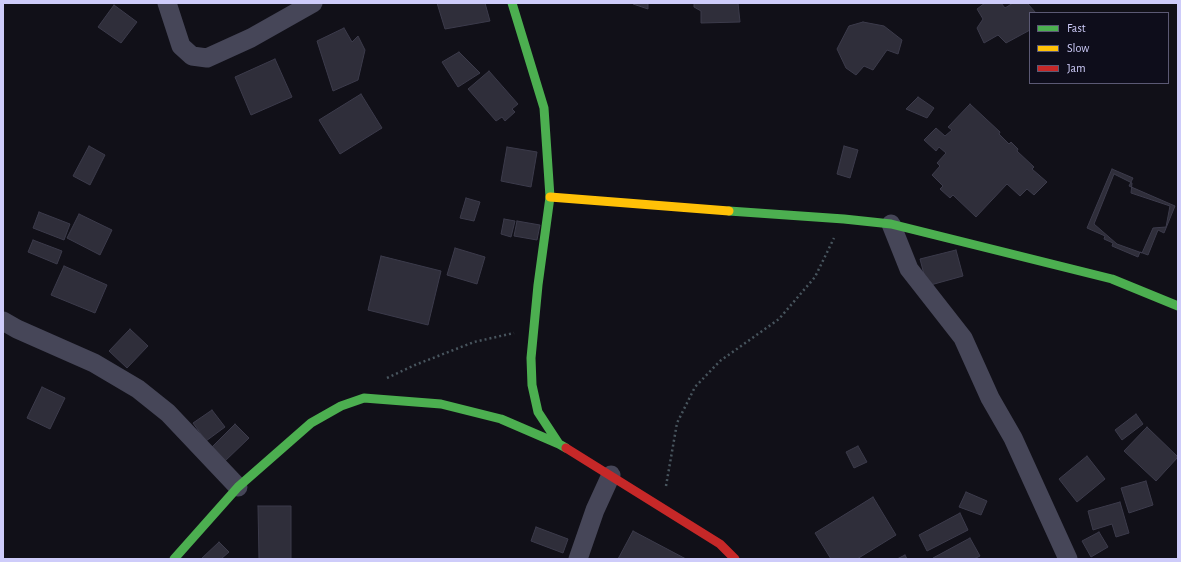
<!DOCTYPE html>
<style>
body{margin:0}
#map{position:relative;width:1181px;height:562px;overflow:hidden;background:#111018;font-family:"Alegreya Sans",sans-serif}
canvas{display:block}
.frame{position:absolute;inset:0;border:4px solid #ceccfa;pointer-events:none}
.legend{position:absolute;left:1029px;top:12px;width:140px;height:72px;box-sizing:border-box;background:#0e0d1b;border:1px solid #5b5974;margin:0;padding:5px 7px;list-style:none;font-size:12px;color:#ceccfa}
.legend li{display:flex;align-items:center;gap:8px;height:20px}
.legend b{width:20px;border:1px solid #5b5974}
</style>
<div id="map">
<canvas width="1181" height="562"></canvas>
<div class="frame"></div>
<ul class="legend">
<li><b style="height:5px;background:#4caf50"></b>Fast</li>
<li><b style="height:5px;background:#ffc107"></b>Slow</li>
<li><b style="height:5px;background:#c62828"></b>Jam</li>
</ul>
</div>
<script>
const c = document.querySelector('canvas').getContext('2d');
c.lineJoin = 'round';
function fillPath(path, color) {
  c.fillStyle = color;
  c.fill(path, 'evenodd');
}
function toPath(rows) {
  const path = new Path2D();
  for (const r of rows) {
    path.moveTo(r[0], r[1]);
    for (let i = 2; i < r.length; i += 2) path.lineTo(r[i], r[i + 1]);
  }
  return path;
}
function strokePath(path, color, width, dash) {
  c.strokeStyle = color;
  c.lineWidth = width;
  c.lineCap = dash ? 'butt' : 'round';
  c.setLineDash(dash || []);
  c.stroke(path);
}
const building = toPath([
 [437,3,485,3,490,21,445,29,437,3],
 [632,3,648,3,648,9,633,4,632,3],
 [694,3,738,3,740,22,701,23,701,11,694,7,694,3],
 [985,3,1001,3,1005,8,1013,3,1027,3,1036,13,1030,13,1030,30,1006,43,998,35,984,43,977,28,983,19,977,9,985,3],
 [114,5,137,22,121,43,98,27,114,5],
 [863,22,884,26,902,40,898,54,887,50,873,70,864,66,856,75,846,68,837,49,849,26,863,22],
 [344,28,352,42,358,36,365,50,358,80,333,91,317,41,344,28],
 [459,52,480,73,458,87,442,62,459,52],
 [275,59,292,97,251,115,235,77,275,59],
 [489,71,518,104,512,109,515,112,505,121,502,117,496,121,468,89,489,71],
 [361,94,382,128,340,154,319,120,361,94],
 [918,97,934,108,927,118,906,109,918,97],
 [970,104,1000,132,999,134,1009,144,1011,142,1018,149,1017,151,1034,167,1032,169,1047,182,1034,195,1027,189,1020,196,1007,184,976,217,953,195,950,198,940,189,943,186,932,175,940,166,937,163,946,153,939,147,936,151,924,140,936,128,945,136,952,130,948,127,970,104],
 [89,146,105,155,90,185,73,176,89,146],
 [844,146,858,150,850,178,837,174,844,146],
 [507,147,537,152,531,187,501,181,507,147],
 [1112,169,1133,178,1129,186,1175,206,1164,233,1158,230,1148,255,1140,252,1138,257,1112,246,1113,243,1104,239,1105,236,1087,228,1112,169],
 [1114,174,1132,183,1131,193,1170,206,1166,227,1153,228,1142,253,1117,244,1094,224,1114,174],
 [466,198,480,202,474,221,460,218,466,198],
 [39,212,70,224,64,240,33,228,39,212],
 [79,214,112,230,100,255,67,238,79,214],
 [504,219,515,221,511,237,501,234,504,219],
 [517,221,540,225,537,240,514,236,517,221],
 [33,240,62,251,57,264,28,252,33,240],
 [455,248,485,257,477,284,447,275,455,248],
 [956,250,963,276,927,286,920,259,956,250],
 [381,256,441,271,428,325,368,310,381,256],
 [64,266,107,285,95,313,51,295,64,266],
 [130,329,148,346,127,368,109,351,130,329],
 [42,387,65,398,50,429,27,418,42,387],
 [212,410,225,427,206,441,193,423,212,410],
 [1136,414,1143,424,1122,440,1115,430,1136,414],
 [235,424,249,438,224,462,211,448,235,424],
 [1147,427,1178,457,1156,481,1124,451,1147,427],
 [858,446,867,462,854,468,846,452,858,446],
 [1087,456,1105,479,1077,502,1059,479,1087,456],
 [1146,481,1153,505,1129,513,1121,488,1146,481],
 [966,492,987,501,981,515,959,507,966,492],
 [873,497,896,535,857,559,831,559,815,533,873,497],
 [1120,502,1129,533,1116,537,1112,524,1093,530,1088,511,1120,502],
 [258,506,291,506,291,559,259,559,258,506],
 [960,513,968,530,927,551,919,535,960,513],
 [536,527,568,539,563,553,531,541,536,527],
 [633,531,686,559,618,559,633,531],
 [1099,532,1108,547,1091,557,1082,541,1099,532],
 [970,538,980,556,974,559,934,559,933,558,970,538],
 [219,542,229,552,221,559,201,559,219,542],
 [905,555,907,559,897,559,905,555]
]);
const path = toPath([
 [387,378,415,365,474,342,514,333],
 [666,486,677,423,695,387,720,361,779,319,815,277,834,238]
]);
const street = toPath([
 [167,3,181,46,192,56,207,58,251,38,313,3],
 [891,224,909,269,963,338,990,398,1013,438,1068,559],
 [3,321,17,329,94,363,138,389,168,413,238,487],
 [578,559,595,510,611,475]
]);
const fast = toPath([
 [512,3,544,108,550,197,538,285,531,358,532,385,538,412,559,444,566,448],
 [729,211,844,219,891,224,1112,279,1178,306],
 [174,559,238,487,311,423,341,406,364,398,441,404,501,419,559,444]
]);
const slow = toPath([
 [550,197,729,211]
]);
const jam = toPath([
 [566,448,720,544,735,559]
]);
fillPath(building, '#2f2e3a');
strokePath(building, '#3c3b4b', 1);
strokePath(path, '#48555e', 2.5, [2, 3]);
strokePath(street, '#464658', 19);
strokePath(fast, '#4caf50', 9);
strokePath(slow, '#ffc107', 9);
strokePath(jam, '#c62828', 9);
</script>
